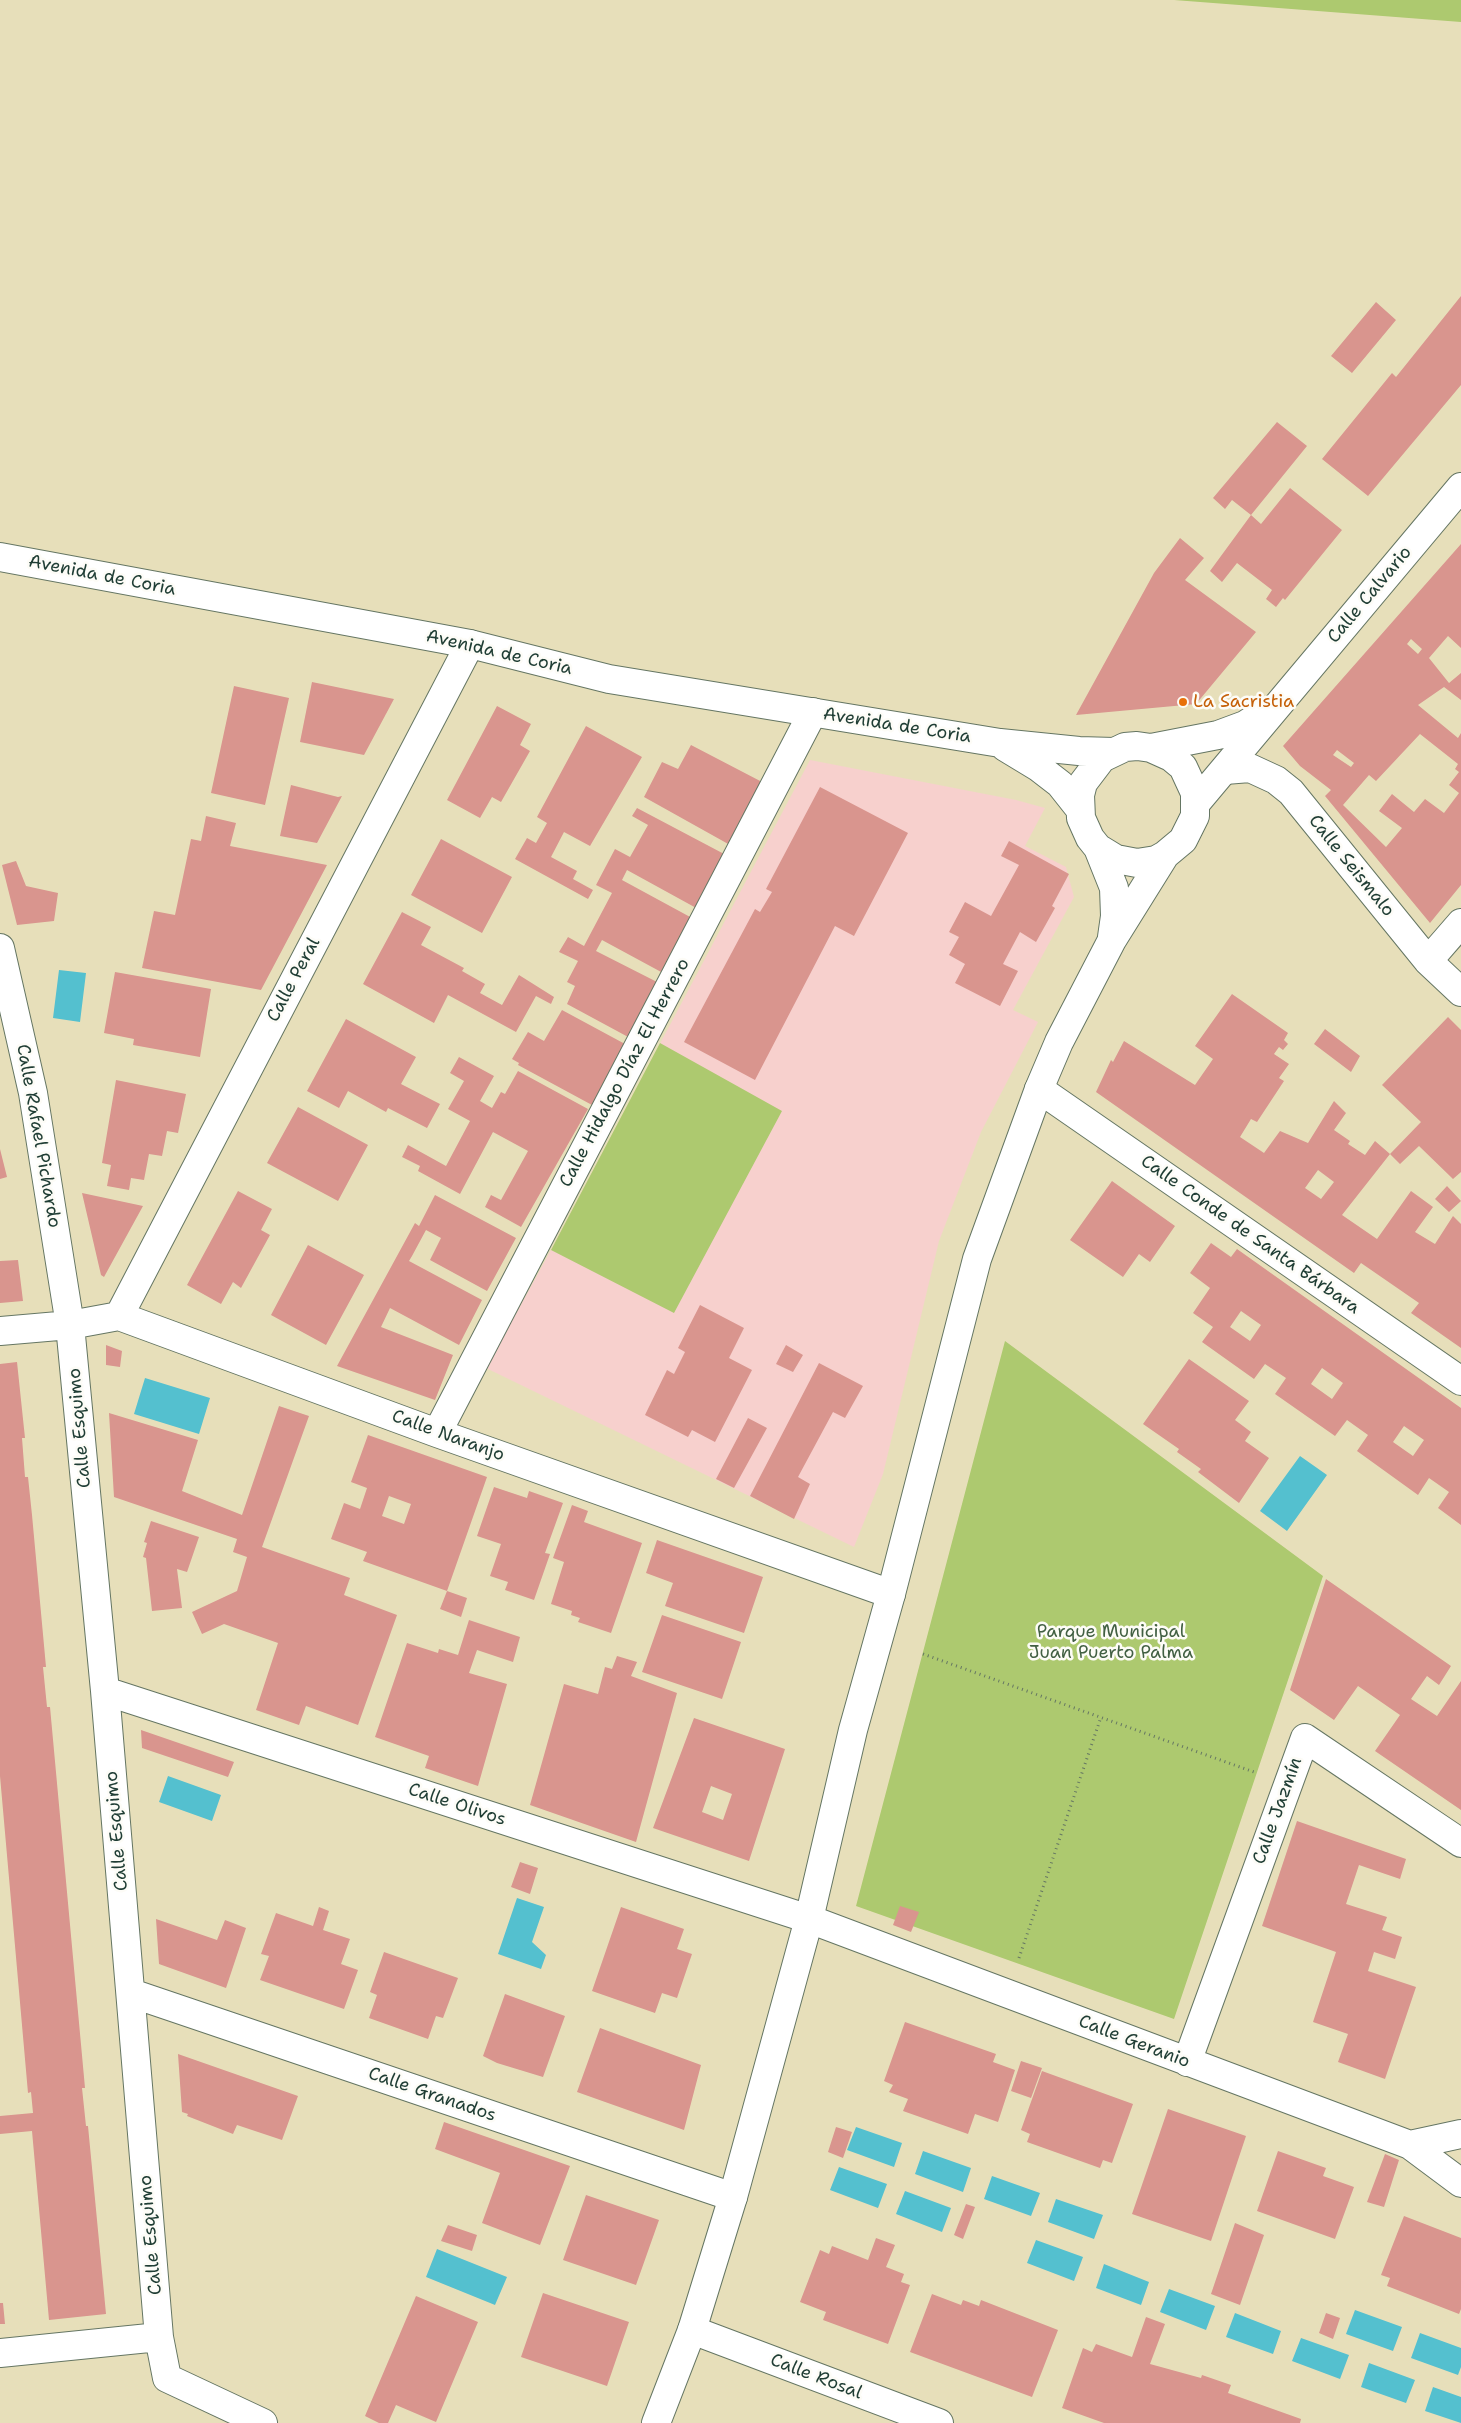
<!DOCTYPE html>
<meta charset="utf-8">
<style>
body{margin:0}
canvas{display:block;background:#e7dfba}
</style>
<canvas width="1461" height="2423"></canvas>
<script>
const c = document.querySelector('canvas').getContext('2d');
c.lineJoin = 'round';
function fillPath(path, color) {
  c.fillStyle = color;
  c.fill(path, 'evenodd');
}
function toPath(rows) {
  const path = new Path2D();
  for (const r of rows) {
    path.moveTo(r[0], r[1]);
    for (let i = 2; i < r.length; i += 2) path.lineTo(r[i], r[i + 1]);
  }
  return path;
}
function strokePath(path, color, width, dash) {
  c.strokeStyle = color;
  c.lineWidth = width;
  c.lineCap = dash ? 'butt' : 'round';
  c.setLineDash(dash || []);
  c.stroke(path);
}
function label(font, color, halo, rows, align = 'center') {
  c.font = font + ' "Shantell Sans",sans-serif';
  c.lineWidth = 5;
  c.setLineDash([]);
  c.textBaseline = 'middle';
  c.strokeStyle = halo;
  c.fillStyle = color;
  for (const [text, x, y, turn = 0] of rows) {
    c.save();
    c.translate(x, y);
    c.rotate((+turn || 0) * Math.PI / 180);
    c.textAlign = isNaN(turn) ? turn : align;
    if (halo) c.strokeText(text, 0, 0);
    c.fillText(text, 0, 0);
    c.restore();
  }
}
const built = toPath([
 [810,760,1016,800,1045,808,1025,846,1066,867,1074,897,1013,1010,1038,1022,981,1132,939,1241,883,1474,854,1547,486,1368,551,1250]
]);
const green = toPath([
 [1174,0,1461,0,1461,22],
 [660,1043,782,1111,674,1313,551,1250],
 [1005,1341,1323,1576,1174,2019,856,1906]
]);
const water = toPath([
 [59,970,86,973,80,1022,53,1018],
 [145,1378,210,1398,199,1434,134,1414],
 [1300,1456,1327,1475,1287,1531,1260,1511],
 [168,1776,221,1795,212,1821,159,1802],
 [517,1898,544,1907,532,1942,546,1955,541,1969,498,1954],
 [856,2127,902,2143,894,2167,847,2150],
 [923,2151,971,2168,963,2192,915,2174],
 [839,2167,887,2184,878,2208,830,2190],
 [992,2176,1040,2193,1031,2216,984,2199],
 [905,2191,951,2208,942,2232,896,2214],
 [1056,2199,1103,2215,1094,2239,1048,2222],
 [1036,2240,1083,2257,1074,2281,1027,2263],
 [437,2249,507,2277,495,2305,426,2277],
 [1104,2264,1149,2282,1141,2305,1096,2288],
 [1169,2289,1215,2306,1206,2330,1160,2312],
 [1355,2310,1402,2327,1393,2351,1346,2334],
 [1235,2313,1281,2331,1273,2354,1226,2337],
 [1420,2333,1461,2348,1461,2367,1458,2375,1411,2358],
 [1301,2338,1349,2355,1340,2379,1292,2361],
 [1369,2363,1415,2380,1406,2403,1361,2387],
 [1433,2387,1461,2397,1461,2423,1425,2411]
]);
const building = toPath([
 [1461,296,1461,385,1368,496,1322,459,1392,373,1396,377],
 [1376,302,1396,320,1352,373,1331,356],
 [1277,422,1307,446,1251,515,1232,500,1225,509,1213,498],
 [1290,488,1342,530,1285,600,1283,598,1276,607,1266,599,1272,590,1237,563,1222,582,1210,571,1251,515,1261,524],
 [1180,538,1204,558,1185,580,1256,632,1196,704,1076,715,1154,573],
 [1461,544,1461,648,1448,636,1429,658,1449,683,1461,673,1461,700,1444,687,1418,705,1458,738,1461,733,1461,885,1430,923,1325,796,1331,790,1300,766,1283,746],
 [1411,639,1422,649,1418,654,1407,644],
 [1420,734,1458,764,1455,769,1459,772,1449,785,1459,793,1444,813,1425,799,1414,812,1392,794,1379,811,1402,828,1386,847,1343,805,1369,775,1376,781],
 [1337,750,1354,763,1351,767,1333,755],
 [312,682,394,699,364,755,300,742],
 [234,686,289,698,265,805,211,793],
 [497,706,531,724,520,745,530,751,501,802,492,797,480,818,447,800],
 [586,726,642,757,590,846,564,832,551,857,577,871,573,879,593,890,588,899,515,859,527,838,536,843,547,823,537,817],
 [691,745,764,783,730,845,644,797,662,762,678,769],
 [291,785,338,797,342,796,317,843,280,836],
 [820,787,908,833,854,936,835,926,755,1080,684,1042,755,909,760,912,772,892,766,889],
 [637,808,726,855,698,909,627,870,622,880,692,918,663,973,602,940,596,951,659,983,630,1038,567,1004,575,986,567,982,578,961,559,952,568,937,584,946,612,893,596,885,606,866,615,849,630,857,648,825,632,816],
 [206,816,236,823,230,846,327,865,261,990,142,968,154,911,175,915,191,839,201,841],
 [441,839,512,877,482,933,411,895],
 [1009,841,1069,874,1052,906,1055,908,1036,942,1020,932,1003,964,1018,971,1000,1006,955,983,965,964,949,955,959,937,949,932,965,902,991,916,1019,865,1001,856],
 [16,861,26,886,58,893,54,921,17,925,2,865],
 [402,912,431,927,421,945,464,968,462,971,485,984,480,993,502,1005,519,975,554,997,551,1004,536,996,516,1032,448,995,434,1023,363,984],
 [115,972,211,989,200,1057,133,1045,134,1039,104,1033],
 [1232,994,1288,1033,1284,1040,1288,1044,1283,1050,1279,1047,1274,1054,1289,1064,1279,1078,1284,1081,1257,1122,1251,1119,1240,1137,1264,1153,1280,1131,1308,1143,1334,1101,1346,1113,1334,1130,1350,1141,1348,1144,1365,1155,1375,1141,1390,1154,1342,1215,1377,1239,1411,1191,1433,1207,1415,1232,1435,1244,1453,1216,1461,1224,1461,1348,1411,1313,1419,1303,1361,1263,1354,1273,1096,1092,1111,1060,1113,1062,1124,1041,1195,1085,1213,1059,1195,1046],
 [1318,1170,1334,1182,1321,1199,1305,1188],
 [562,1010,625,1044,592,1105,518,1065,519,1063,512,1059,528,1032,544,1041],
 [1448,1017,1461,1030,1461,1172,1453,1179,1419,1146,1400,1164,1390,1154,1421,1122,1382,1085],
 [346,1019,416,1057,401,1084,440,1104,427,1128,388,1108,386,1112,348,1091,339,1108,307,1091],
 [1325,1029,1360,1056,1351,1072,1314,1044],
 [459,1057,494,1076,480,1101,492,1108,501,1092,505,1094,518,1071,588,1109,521,1227,485,1207,491,1195,501,1200,528,1151,493,1132,460,1194,418,1171,420,1166,402,1157,408,1145,446,1166,470,1121,448,1109,464,1081,450,1073],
 [116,1080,186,1094,178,1133,167,1131,162,1156,149,1154,144,1180,131,1178,129,1190,107,1186,111,1165,102,1163],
 [298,1107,368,1145,338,1201,267,1163],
 [0,1149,7,1177,0,1179],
 [1112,1181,1175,1226,1150,1262,1139,1254,1123,1277,1070,1240],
 [1447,1186,1461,1201,1449,1212,1435,1199],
 [238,1191,272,1209,261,1230,270,1235,241,1288,233,1282,221,1304,187,1285],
 [82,1193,143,1206,104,1277,101,1275],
 [435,1195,516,1238,487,1291,430,1260,441,1238,426,1230,412,1256,409,1261,482,1300,459,1345,390,1308,381,1327,453,1355,435,1400,337,1366,415,1223,419,1226],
 [1211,1243,1231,1257,1237,1249,1461,1408,1461,1525,1438,1508,1449,1492,1429,1478,1418,1495,1357,1451,1368,1435,1347,1420,1335,1436,1275,1394,1286,1378,1265,1364,1254,1379,1202,1342,1213,1327,1193,1313,1210,1288,1190,1273],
 [1241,1311,1261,1325,1250,1341,1230,1327],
 [1322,1368,1343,1383,1332,1399,1311,1384],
 [1404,1426,1424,1440,1413,1456,1393,1442],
 [308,1245,364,1275,326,1345,271,1315],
 [18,1260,23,1301,0,1303,0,1261],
 [700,1305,744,1328,729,1358,752,1370,715,1442,692,1430,688,1437,645,1415,667,1370,674,1374,685,1352,678,1348],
 [106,1345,122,1351,120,1367,106,1365],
 [786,1345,803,1355,793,1372,776,1364],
 [1189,1359,1249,1401,1235,1420,1251,1432,1245,1441,1269,1458,1239,1503,1198,1472,1201,1469,1177,1452,1179,1449,1143,1424],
 [17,1362,25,1438,22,1438,25,1477,28,1477,32,1515,46,1667,43,1667,47,1707,50,1707,85,2088,82,2088,86,2126,88,2126,106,2314,49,2320,32,2131,0,2134,0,2116,33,2113,31,2092,28,2093,0,1776,0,1364],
 [819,1363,863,1386,845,1418,833,1412,798,1477,810,1484,794,1519,750,1496],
 [279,1406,309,1416,262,1547,350,1578,344,1595,397,1615,358,1725,306,1706,299,1725,256,1710,278,1643,224,1624,202,1634,192,1612,237,1591,247,1557,233,1552,237,1539,114,1497,109,1413,198,1440,182,1491,242,1515],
 [748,1418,767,1428,734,1488,716,1479],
 [368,1435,487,1477,447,1591,363,1561,367,1552,331,1539,344,1503,360,1509,367,1488,351,1482],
 [389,1496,411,1504,404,1524,382,1516],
 [494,1487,527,1498,529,1491,563,1503,545,1553,550,1554,534,1600,505,1590,508,1582,490,1576,501,1544,477,1536],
 [572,1505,588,1511,584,1522,642,1543,611,1633,578,1622,580,1618,571,1615,572,1611,551,1604,564,1562,553,1558],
 [151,1521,199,1537,187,1572,177,1569,182,1608,152,1611,146,1558,143,1557,147,1543,144,1542],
 [657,1540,763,1577,744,1633,665,1606,673,1583,646,1573],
 [1326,1579,1451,1666,1439,1685,1427,1676,1411,1699,1437,1716,1461,1681,1461,1810,1375,1751,1400,1715,1358,1686,1334,1720,1290,1690],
 [447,1591,467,1598,461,1617,440,1609],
 [662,1615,741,1642,722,1699,642,1672],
 [469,1620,520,1637,513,1662,477,1650,469,1673,507,1684,478,1786,425,1768,429,1756,375,1737,407,1643,438,1653,439,1649,458,1655],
 [617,1656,637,1662,631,1676,677,1693,636,1842,530,1805,564,1684,598,1694,605,1667,612,1669],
 [694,1718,785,1749,749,1861,653,1828],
 [711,1786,732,1794,723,1820,702,1812],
 [141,1730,234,1762,228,1777,142,1748],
 [1297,1821,1406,1859,1400,1879,1359,1865,1346,1904,1387,1917,1382,1930,1402,1937,1395,1959,1374,1952,1368,1971,1416,1987,1385,2079,1338,2062,1348,2034,1313,2022,1336,1952,1262,1926],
 [520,1862,538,1868,530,1894,511,1887],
 [900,1906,919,1912,911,1932,893,1925],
 [319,1907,329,1911,323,1930,350,1939,341,1964,358,1970,344,2009,260,1980,269,1956,261,1954,276,1913,313,1926],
 [621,1907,684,1929,677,1949,692,1954,677,1998,662,1993,655,2013,592,1991],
 [156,1919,217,1940,225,1920,246,1928,226,1988,159,1964],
 [384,1952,458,1978,443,2018,436,2016,428,2039,369,2018,377,1995,370,1992],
 [505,1994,565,2016,543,2077,497,2063,483,2056],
 [905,2022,996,2054,993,2062,1015,2070,998,2122,975,2114,968,2134,903,2111,908,2099,889,2092,893,2085,884,2081],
 [600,2028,701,2065,684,2130,577,2092],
 [178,2054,298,2096,282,2140,237,2125,233,2134,187,2116,188,2114,182,2112],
 [1021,2061,1042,2068,1031,2098,1011,2091],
 [1042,2071,1133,2104,1112,2163,1103,2160,1100,2168,1027,2142,1030,2134,1021,2130],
 [1168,2109,1246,2136,1211,2241,1132,2214],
 [444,2122,570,2166,540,2245,482,2223,500,2173,435,2149],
 [836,2127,852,2132,843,2158,828,2152],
 [1278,2151,1326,2168,1323,2176,1354,2187,1335,2239,1257,2211],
 [1385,2154,1399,2160,1384,2207,1367,2202],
 [586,2195,659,2220,636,2285,563,2260],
 [966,2204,975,2207,963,2239,954,2235],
 [1404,2216,1461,2238,1461,2309,1459,2314,1387,2286,1390,2278,1381,2275],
 [1235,2223,1264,2235,1240,2305,1211,2294],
 [448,2225,477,2235,472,2251,441,2241],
 [876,2238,895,2245,886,2267,904,2274,901,2282,910,2285,888,2344,823,2320,826,2312,800,2302,820,2250,829,2254,832,2246,868,2260],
 [543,2293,629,2322,607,2386,521,2357],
 [932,2294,961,2305,963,2300,979,2306,981,2300,1058,2330,1032,2397,910,2352],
 [416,2296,478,2322,436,2422,396,2405,388,2423,379,2423,365,2416],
 [0,2303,3,2303,5,2324,0,2324],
 [1326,2313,1340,2318,1333,2339,1319,2333],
 [1146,2317,1165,2324,1150,2364,1201,2378,1202,2375,1231,2385,1228,2393,1301,2419,1300,2423,1104,2423,1062,2408,1083,2348,1092,2352,1096,2344,1132,2357]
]);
const path = toPath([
 [923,1654,1254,1772],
 [1019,1958,1101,1717]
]);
const street = toPath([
 [1225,770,1250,768,1276,780,1291,792,1428,961,1461,992],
 [0,948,33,1093,70,1325,105,1691,159,2337,167,2378,263,2423],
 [1428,961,1461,923],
 [1039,1089,1461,1381],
 [119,1316,470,644],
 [0,1331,70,1325,119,1316,437,1433,891,1594],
 [437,1433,813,712],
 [105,1691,809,1919,1410,2145,1461,2134],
 [131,1993,733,2197],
 [1187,2062,1305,1738,1461,1843],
 [1410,2145,1461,2183],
 [692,2330,939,2423],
 [0,2353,159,2337]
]);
const secondary = toPath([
 [0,557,470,644,609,679,1000,743,1079,751,1114,752],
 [1005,747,1038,767,1060,784,1079,808],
 [1151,748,1218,735,1245,725,1265,712],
 [1196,803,1461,487],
 [1098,848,1116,859,1137,863,1156,860,1165,855,1183,840,1195,816,1195,793,1183,767,1171,757,1151,748,1137,746,1125,747,1102,758,1083,783,1080,795,1081,818,1090,838,1098,848,1114,888,1115,916,1112,937],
 [656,2423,692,2330,733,2197,809,1919,853,1730,891,1594,977,1259,1039,1089,1059,1042,1112,940,1165,855]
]);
const markers = [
 [1183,702,5,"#e8710a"]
];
const streetNames = [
 ["Avenida de Coria",102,576,11],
 ["Calle Calvario",1370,595,-50],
 ["Avenida de Coria",499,653,13],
 ["Avenida de Coria",897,726,9],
 ["Calle Seismalo",1351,866,51],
 ["Calle Peral",294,980,-62],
 ["Calle Hidalgo Díaz El Herrero",625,1073,-62],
 ["Calle Rafael Pichardo",38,1136,80],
 ["Calle Conde de Santa Bárbara",1250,1235,35],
 ["Calle Esquimo",80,1428,-95],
 ["Calle Naranjo",448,1436,20],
 ["Calle Olivos",457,1805,18],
 ["Calle Jazmín",1278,1811,-70],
 ["Calle Esquimo",117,1831,-95],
 ["Calle Geranio",1134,2042,21],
 ["Calle Granados",432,2095,19],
 ["Calle Esquimo",151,2235,-95],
 ["Calle Rosal",816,2377,21]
];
const foodNames = [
 ["La Sacristia",1193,702]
];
const parkNames = [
 ["Parque Municipal",1111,1632],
 ["Juan Puerto Palma",1111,1653]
];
fillPath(built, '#f7d0cd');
fillPath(green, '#adc96f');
fillPath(water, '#54c0cf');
fillPath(building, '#d9958e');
strokePath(street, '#657663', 30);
strokePath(secondary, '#657663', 30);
strokePath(path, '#657663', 3, [1, 4]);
strokePath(street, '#fff', 28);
strokePath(secondary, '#fff', 28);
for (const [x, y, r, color] of markers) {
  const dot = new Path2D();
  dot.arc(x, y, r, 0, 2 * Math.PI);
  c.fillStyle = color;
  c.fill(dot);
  strokePath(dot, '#fdfcf7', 2);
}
label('18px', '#1f3d34', '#fdfcf7', streetNames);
label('18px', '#c56008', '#fdfcf7', foodNames, 'left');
label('18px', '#426043', '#fdfcf7', parkNames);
</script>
